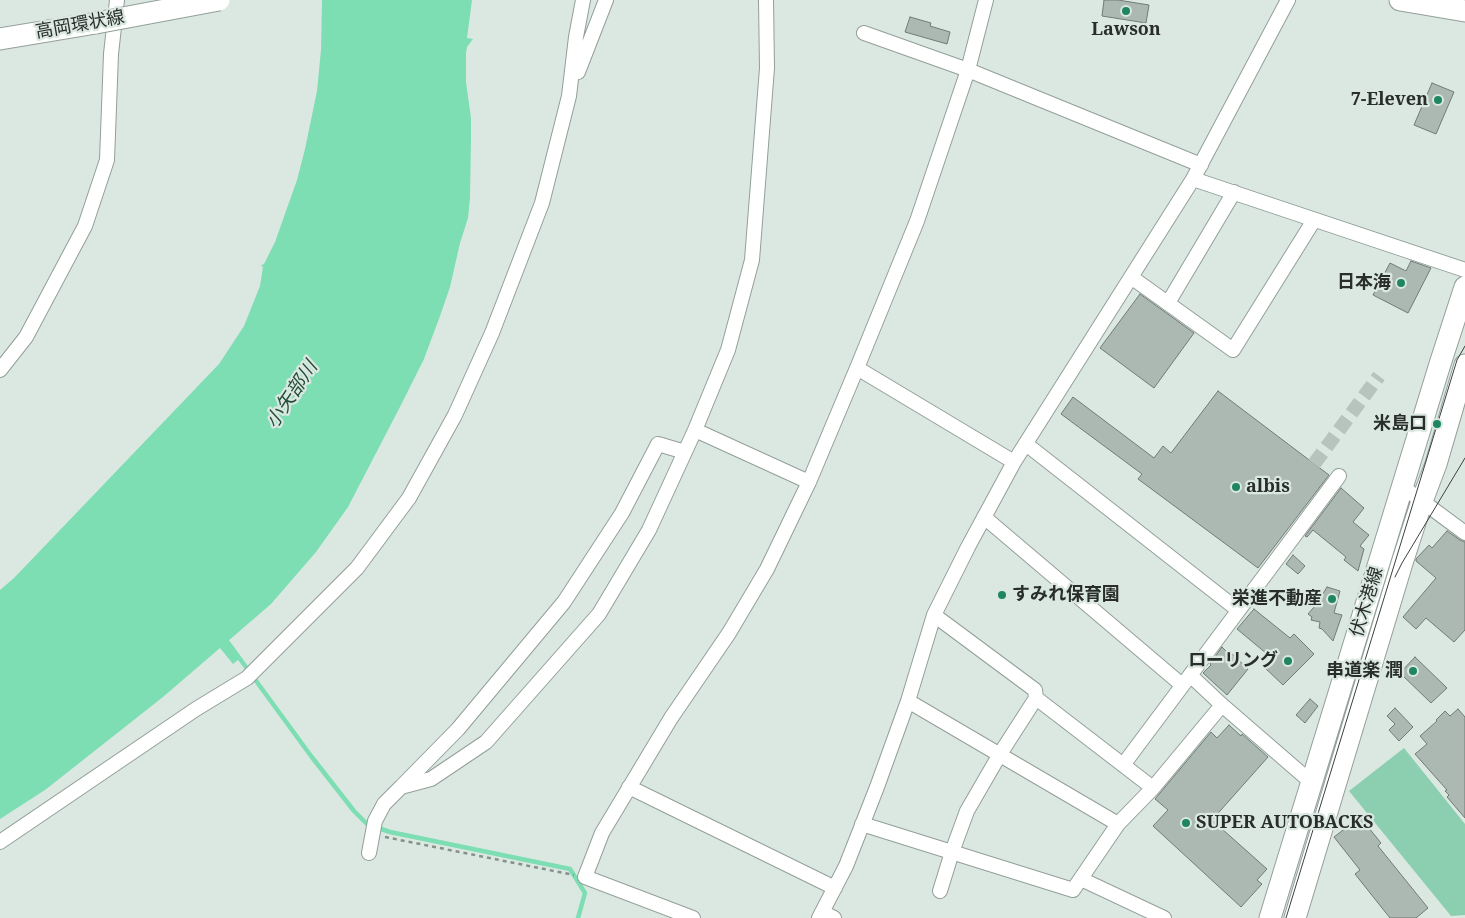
<!DOCTYPE html>
<meta charset="utf-8">
<style>
body{margin:0}
canvas{display:block;background:#dbe8e1}
</style>
<canvas width="1465" height="918"></canvas>
<script>
const c = document.querySelector('canvas').getContext('2d');
c.lineJoin = 'round';
function fillPath(path, color) {
  c.fillStyle = color;
  c.fill(path, 'evenodd');
}
function toPath(rows) {
  const path = new Path2D();
  for (const r of rows) {
    path.moveTo(r[0], r[1]);
    for (let i = 2; i < r.length; i += 2) path.lineTo(r[i], r[i + 1]);
  }
  return path;
}
function strokePath(path, color, width, dash) {
  c.strokeStyle = color;
  c.lineWidth = width;
  c.lineCap = dash ? 'butt' : 'round';
  c.setLineDash(dash || []);
  c.stroke(path);
}
function label(font, color, halo, rows, align = 'center') {
  c.font = font + ' "Noto Serif","Noto Sans JP",serif';
  c.lineWidth = 4.5;
  c.setLineDash([]);
  c.textBaseline = 'middle';
  c.strokeStyle = halo;
  c.fillStyle = color;
  for (const [text, x, y, turn = 0] of rows) {
    c.save();
    c.translate(x, y);
    c.rotate((+turn || 0) * Math.PI / 180);
    c.textAlign = isNaN(turn) ? turn : align;
    if (halo) c.strokeText(text, 0, 0);
    c.fillText(text, 0, 0);
    c.restore();
  }
}
const green = toPath([
 [1404,748,1465,824,1465,915,1451,916,1349,791]
]);
const water = toPath([
 [322,0,472,0,467,38,473,39,467,47,466,53,466,82,471,118,471,139,470,198,468,218,460,243,450,287,440,316,424,359,401,405,348,507,316,552,271,604,227,642,239,659,233,664,220,648,163,697,45,790,0,819,0,590,14,578,219,364,244,326,260,286,263,267,261,266,262,265,264,264,275,242,297,180,305,149,317,91,321,50]
]);
const stream = toPath([
 [224,637,311,756,354,811,367,824,390,832,570,869,585,893,578,918]
]);
const building = toPath([
 [1104,0,1118,0,1149,5,1146,23,1102,16,1104,0],
 [910,17,931,23,930,26,950,32,947,44,905,32,910,17],
 [1432,83,1454,92,1436,134,1414,125,1432,83],
 [1411,261,1431,268,1408,313,1373,295,1390,263,1406,271,1411,261],
 [1140,294,1194,333,1154,388,1100,348,1140,294],
 [1218,391,1329,475,1258,568,1138,479,1142,474,1061,414,1073,397,1154,458,1163,446,1171,453,1218,391],
 [1341,488,1364,508,1353,522,1369,535,1360,546,1364,549,1358,571,1344,560,1346,557,1313,530,1307,537,1305,536,1341,488],
 [1447,531,1460,540,1465,542,1465,630,1454,642,1426,618,1416,629,1403,617,1436,578,1416,561,1416,559,1429,545,1432,548,1447,531],
 [1293,555,1305,566,1298,574,1286,564,1293,555],
 [1327,587,1340,591,1334,613,1342,615,1333,641,1322,629,1319,628,1320,622,1311,620,1312,617,1308,614,1314,607,1315,607,1327,587],
 [1254,609,1290,638,1294,634,1314,654,1283,685,1264,667,1273,659,1237,629,1254,609],
 [1222,647,1229,654,1230,652,1248,669,1227,695,1203,673,1211,665,1210,664,1222,647],
 [1415,657,1447,688,1431,703,1400,673,1415,657],
 [1310,699,1318,706,1305,723,1296,715,1310,699],
 [1395,708,1413,727,1399,741,1389,730,1395,724,1387,716,1395,708],
 [1458,709,1465,717,1465,818,1447,797,1449,795,1445,791,1447,790,1415,754,1427,744,1420,736,1437,721,1436,720,1445,711,1450,716,1458,709],
 [1229,725,1241,736,1242,734,1268,757,1212,820,1267,869,1257,880,1262,884,1241,907,1153,826,1168,810,1155,799,1211,732,1217,738,1229,725],
 [1360,817,1381,843,1378,846,1428,908,1416,918,1390,918,1355,874,1360,870,1334,837,1360,817]
]);
const streetTunnel = toPath([
 [1314,464,1379,376]
]);
const path = toPath([
 [385,837,574,875]
]);
const street = toPath([
 [864,33,968,70,1201,165],
 [578,72,606,0],
 [1193,179,1465,270],
 [1131,277,1233,350,1314,220],
 [1168,303,1234,192],
 [857,368,1014,462],
 [0,370,26,337,85,226,107,160,111,54,117,0],
 [695,430,809,482],
 [1026,444,1238,610],
 [1403,487,1465,533],
 [984,517,1182,685],
 [934,615,1035,690,1036,698,1153,788],
 [1190,675,1222,705,1304,776,1312,780],
 [908,701,1118,824],
 [1123,765,1339,476],
 [402,786,458,729,564,602,622,513,658,444,685,452],
 [629,787,835,888],
 [862,824,1073,890,1118,824,1153,788,1222,705],
 [0,842,196,709,247,678,357,568,409,498,455,415,492,333,542,203,569,96,576,37,583,0],
 [369,853,375,821,384,804,401,787,431,779,486,742,599,614,649,530,695,430,728,350,752,260,767,68,766,0],
 [1081,879,1164,918],
 [940,891,952,852,967,811,1000,754,1036,698],
 [822,912,834,918],
 [693,918,585,877,602,833,671,718,729,633,767,569,809,482,857,368,917,221,968,70,986,0],
 [819,918,846,866,877,787,908,701,934,615,968,547,1014,462,1193,179,1288,0]
]);
const primary = toPath([
 [1400,0,1465,11],
 [0,39,96,23],
 [1270,918,1440,364,1465,287],
 [1295,918,1402,563,1422,501,1436,464,1465,365]
]);
const tram = toPath([
 [1395,577,1402,563,1465,458],
 [1286,918,1457,360,1465,346]
]);
const primaryBridge = toPath([
 [96,23,219,0]
]);
const markers = [
 [1126,11,5,"#208661"],
 [1438,100,5,"#208661"],
 [1401,283,5,"#208661"],
 [1437,424,5,"#208661"],
 [1236,487,5,"#208661"],
 [1002,595,5,"#208661"],
 [1332,599,5,"#208661"],
 [1288,661,5,"#208661"],
 [1413,671,5,"#208661"],
 [1186,823,5,"#208661"]
];
const streetNames = [
 ["高岡環状線",80,25,-10],
 ["伏木港線",1367,602,-73]
];
const poiNames = [
 ["Lawson",1126,30,"center"],
 ["7-Eleven",1428,100],
 ["日本海",1391,283],
 ["米島口",1427,424],
 ["albis",1246,487,"left"],
 ["すみれ保育園",1012,595,"left"],
 ["栄進不動産",1322,599],
 ["ローリング",1278,661],
 ["串道楽 潤",1403,671],
 ["SUPER AUTOBACKS",1196,823,"left"]
];
const waterNames = [
 ["小矢部川",292,395,-56]
];
fillPath(green, '#8ccfb0');
fillPath(water, '#7dddb3');
strokePath(stream, '#7dddb3', 4.5);
fillPath(building, '#acb8b2');
strokePath(building, '#707b75', 1);
strokePath(streetTunnel, '#b7c3bd', 14, [14, 7]);
strokePath(street, '#939f99', 16);
strokePath(primary, '#939f99', 23);
strokePath(path, '#87918b', 2.5, [4, 4]);
strokePath(street, '#fff', 14);
strokePath(primary, '#fff', 21);
strokePath(tram, '#3b413d', 1);
strokePath(primaryBridge, '#939f99', 23, []);
strokePath(primaryBridge, '#fff', 21);
for (const [x, y, r, color] of markers) {
  const dot = new Path2D();
  dot.arc(x, y, r, 0, 2 * Math.PI);
  c.fillStyle = color;
  c.fill(dot);
  strokePath(dot, '#dbe8e1', 2);
}
label('18px', '#292e2b', '#dbe8e1', streetNames);
label('bold 18px', '#292e2b', '#dbe8e1', poiNames, 'right');
label('italic 19px', '#244d3b', '#dbe8e1', waterNames);
</script>
